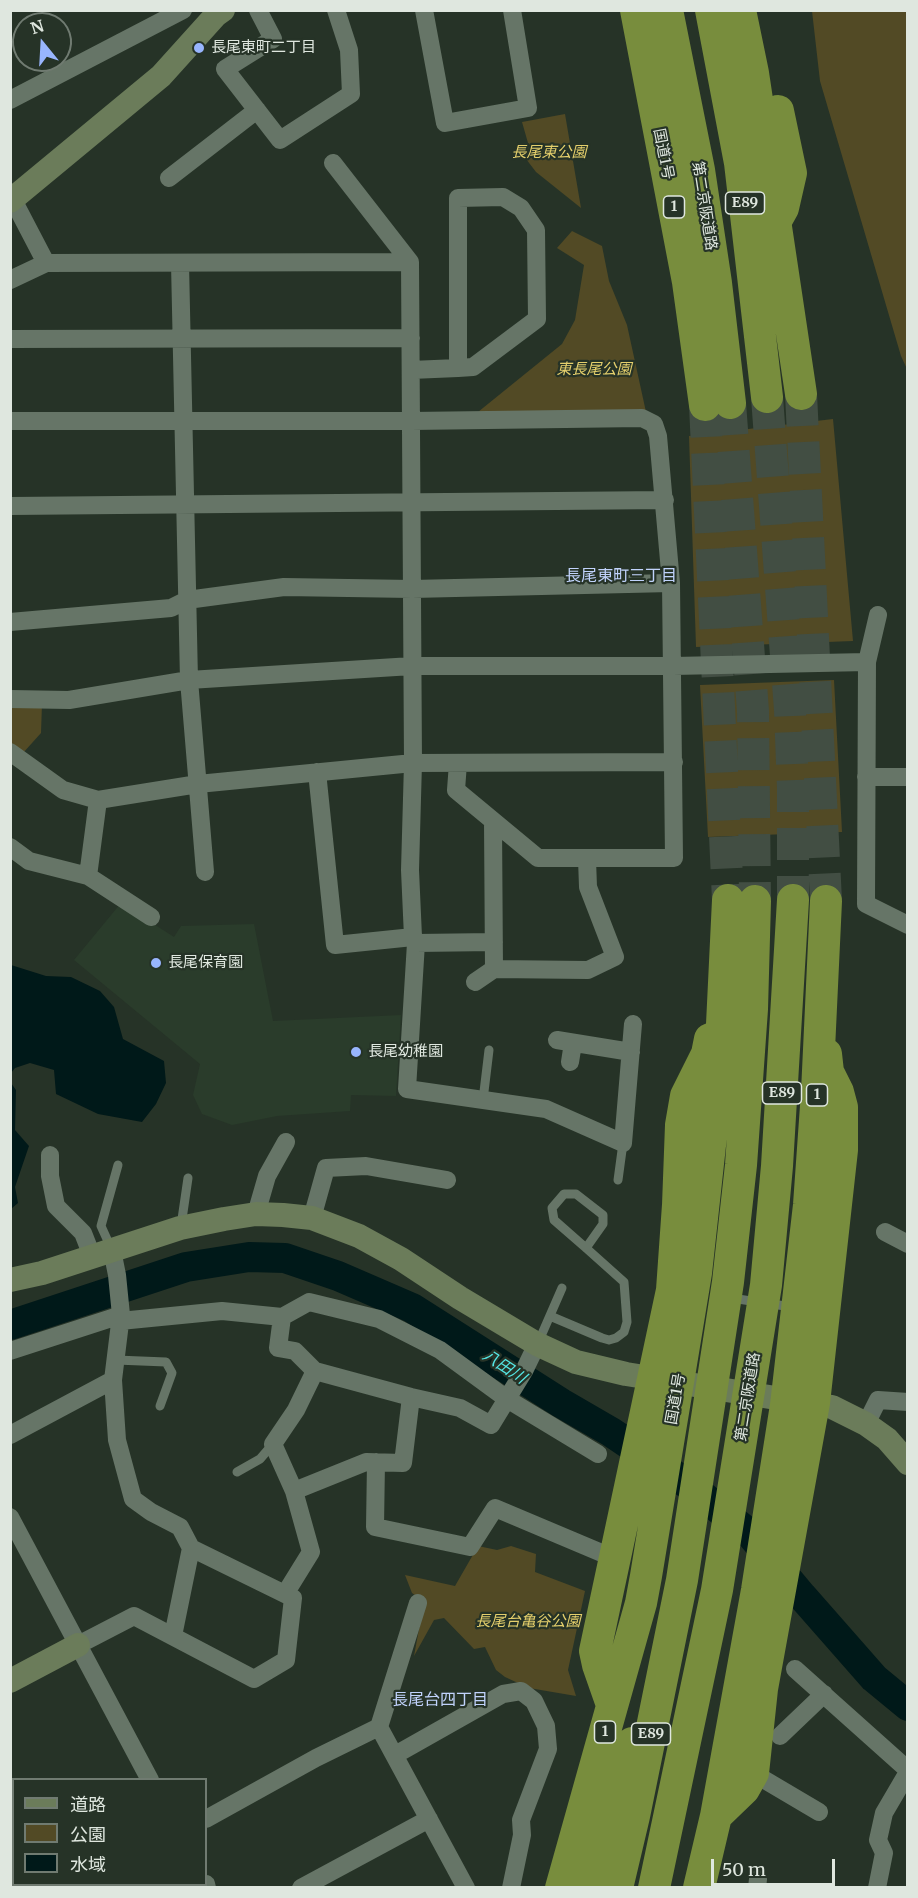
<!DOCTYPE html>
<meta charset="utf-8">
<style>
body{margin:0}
#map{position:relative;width:918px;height:1898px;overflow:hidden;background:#263327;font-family:Merriweather,"Noto Sans JP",serif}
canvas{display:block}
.frame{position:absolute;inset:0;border:12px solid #dfe7df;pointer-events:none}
.legend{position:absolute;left:12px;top:1778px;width:195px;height:108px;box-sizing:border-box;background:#263327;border:2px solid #707b71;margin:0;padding:8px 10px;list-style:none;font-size:18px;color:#dfe7df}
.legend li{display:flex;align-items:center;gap:12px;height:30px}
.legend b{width:30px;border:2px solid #707b71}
.north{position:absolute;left:12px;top:12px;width:60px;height:60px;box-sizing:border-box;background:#263327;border:2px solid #707b71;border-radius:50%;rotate:342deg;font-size:16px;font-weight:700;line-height:24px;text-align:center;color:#dfe7df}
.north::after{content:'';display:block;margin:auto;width:21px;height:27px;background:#98b5fd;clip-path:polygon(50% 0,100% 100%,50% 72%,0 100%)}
.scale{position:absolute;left:711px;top:1859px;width:124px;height:27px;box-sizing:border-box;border:3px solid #dfe7df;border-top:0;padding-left:8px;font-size:18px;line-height:21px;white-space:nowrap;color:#dfe7df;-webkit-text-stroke:4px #263327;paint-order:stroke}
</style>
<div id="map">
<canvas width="918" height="1898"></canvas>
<div class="frame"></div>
<ul class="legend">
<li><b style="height:8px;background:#6b7c5a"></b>道路</li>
<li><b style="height:16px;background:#524a25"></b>公園</li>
<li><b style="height:16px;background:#001919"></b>水域</li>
</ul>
<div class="north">N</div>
<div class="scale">50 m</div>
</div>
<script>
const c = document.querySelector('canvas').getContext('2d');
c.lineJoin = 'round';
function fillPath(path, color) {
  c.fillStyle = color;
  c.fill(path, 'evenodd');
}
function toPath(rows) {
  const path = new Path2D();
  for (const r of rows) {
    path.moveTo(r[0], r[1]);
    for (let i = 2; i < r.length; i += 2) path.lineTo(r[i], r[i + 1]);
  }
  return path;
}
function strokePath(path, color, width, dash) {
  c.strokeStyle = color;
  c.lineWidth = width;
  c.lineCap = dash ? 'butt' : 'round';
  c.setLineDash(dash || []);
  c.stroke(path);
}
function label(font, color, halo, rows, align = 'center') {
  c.font = font + ' Merriweather,"Noto Sans JP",serif';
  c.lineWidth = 4.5;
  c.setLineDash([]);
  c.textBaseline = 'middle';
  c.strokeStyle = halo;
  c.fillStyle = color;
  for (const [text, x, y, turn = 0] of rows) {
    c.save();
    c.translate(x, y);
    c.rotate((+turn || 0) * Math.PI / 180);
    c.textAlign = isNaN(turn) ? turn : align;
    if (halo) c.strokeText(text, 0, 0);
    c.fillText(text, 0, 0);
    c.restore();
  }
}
const built = toPath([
 [121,903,174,937,181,926,254,924,273,1021,401,1015,396,1096,351,1095,350,1111,277,1116,232,1125,202,1114,193,1095,200,1064,74,960]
]);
const green = toPath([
 [812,11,907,11,907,369,901,356,820,81],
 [565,114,581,208,536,172,523,155,528,143,522,122],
 [572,231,602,246,609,281,627,325,646,412,478,412,562,344,575,320,584,265,557,248],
 [833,419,853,641,696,647,689,436],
 [834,680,842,832,708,837,700,685],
 [11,704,42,704,41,733,23,753,11,745],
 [478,1546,497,1550,511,1546,536,1554,535,1572,585,1591,568,1670,576,1696,529,1688,505,1677,496,1670,485,1647,474,1649,444,1618,434,1620,414,1656,424,1602,412,1593,405,1575,455,1586]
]);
const water = toPath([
 [11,965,46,976,71,977,100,991,114,1007,123,1039,164,1061,166,1083,156,1104,142,1122,98,1114,56,1094,54,1070,30,1063,15,1068,11,1073],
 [11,1083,16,1090,15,1130,29,1146,15,1187,18,1203,11,1209]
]);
const river = toPath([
 [10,1325,186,1267,249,1257,285,1258,338,1276,412,1308,561,1403,611,1432,689,1485,751,1535,802,1596,874,1678,908,1706]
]);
const highwayTunnel = toPath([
 [801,394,826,901],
 [767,397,790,710,793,789,793,900],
 [730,403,753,711,755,901],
 [705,405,728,900]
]);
const lane = toPath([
 [483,1100,489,1050],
 [618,1180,623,1143],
 [181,1226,188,1178],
 [111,1248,101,1226,118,1165],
 [731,1298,792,1307],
 [550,1316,602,1338,609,1340,616,1338,624,1332,627,1322,624,1282,586,1248,554,1220,552,1208,564,1194,576,1194,603,1215,603,1224,586,1248],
 [538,1343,562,1288],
 [116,1360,166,1362,172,1373,160,1406],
 [237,1472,260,1459,273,1444]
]);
const street = toPath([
 [258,10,273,39,225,69,280,140,351,94,349,50,336,10],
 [424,10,445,123,528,108,512,10],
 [10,100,183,10],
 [333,163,410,262,413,763,410,870,413,937,416,943,407,1089,546,1109,623,1143,633,1024],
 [169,178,257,110],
 [10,194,46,263],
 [180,263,189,680,205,872],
 [10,280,46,263,410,262],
 [10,339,411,338],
 [411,370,458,368,473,367,537,319,536,230,521,208,503,197,458,198,458,368],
 [10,421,411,421,642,418,654,424,658,436,671,583,674,858,538,858,456,790,458,763],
 [10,506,665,500],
 [878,615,867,662,866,904,908,925],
 [10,622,171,608,187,600,284,587,412,589,671,583],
 [10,699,69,700,189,680,412,666,673,666,867,662],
 [10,752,63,790,98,800,198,784,413,763,674,762],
 [317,772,335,945,413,937],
 [866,777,908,777],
 [493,822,494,969,588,970,615,957,588,887,587,859],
 [10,847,29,861,88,876,151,917],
 [88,876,98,800],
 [416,943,494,942],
 [475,982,494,969],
 [557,1040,631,1052],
 [570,1062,573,1043],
 [50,1155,50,1176,56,1206,83,1233,92,1256],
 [256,1214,267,1176,286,1142],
 [312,1218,326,1168,366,1166,447,1180],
 [885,1232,908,1244],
 [282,1317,309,1302,379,1319,440,1350,507,1399,598,1454],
 [120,1321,222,1311,282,1317,278,1348,295,1351,315,1371,296,1410,273,1444,294,1491,311,1552,285,1594],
 [10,1351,121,1315],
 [315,1371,411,1397,460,1408,491,1425,524,1371,537,1344],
 [866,1424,878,1400,908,1402],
 [10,1435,113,1380],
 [376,1462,375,1527,470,1547,495,1508,616,1559],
 [294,1491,366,1462,403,1463,411,1397],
 [10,1517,150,1780],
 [418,1603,379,1727,466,1888],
 [173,1636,191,1548],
 [78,1645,134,1616,254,1679,286,1660,293,1598,191,1548,180,1527,151,1512,133,1499,117,1440,113,1380,121,1315,117,1275,112,1250],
 [795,1669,908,1770],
 [780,1736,824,1694],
 [395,1755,503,1694,521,1691,534,1701,546,1726,548,1749,521,1820,522,1835,511,1888],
 [753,1773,819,1812],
 [206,1819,316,1758,379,1727],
 [206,1884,207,1888],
 [80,1888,86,1884],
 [301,1888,429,1819],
 [757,1888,758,1879],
 [877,1888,884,1853,878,1840,884,1813,908,1772]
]);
const secondary = toPath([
 [10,201,161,76,216,15,223,10],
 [10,1280,42,1273,180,1228,224,1219,256,1214,283,1215,312,1218,359,1236,401,1259,460,1298,537,1344,576,1362,626,1374,832,1407,866,1424,887,1439,908,1463],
 [10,1681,78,1645]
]);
const highway = toPath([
 [636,10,688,282,705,405],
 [667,10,699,170,716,283,730,403],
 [711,10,740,163,767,397],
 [740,10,753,73,801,394],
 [778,111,791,173,783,208,778,217],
 [612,1705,598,1665,595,1651,672,1290,678,1205,681,1125,686,1096,707,1054,710,1039],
 [716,1816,744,1789,753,1773,762,1689,814,1403,842,1150,842,1107,838,1092,828,1072,826,1054],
 [561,1888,641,1603,646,1576,696,1273,721,1045,728,900],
 [584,1888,632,1743],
 [617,1888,634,1816,682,1580,728,1282,741,1165,752,1009,755,901],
 [654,1888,717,1590,766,1285,777,1166,793,900],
 [699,1888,716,1816,757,1590,786,1405,809,1205,817,1092,826,901]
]);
const markers = [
 [199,48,6,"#98b5fd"],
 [156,963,6,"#98b5fd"],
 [356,1052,6,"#98b5fd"]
];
const shields = [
 [745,203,39],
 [674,207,21],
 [782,1093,39],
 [817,1095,21],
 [605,1732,21],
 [651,1734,39]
];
const shieldNames = [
 ["E89",745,203],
 ["1",674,207],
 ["E89",782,1093],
 ["1",817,1095],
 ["1",605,1732],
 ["E89",651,1734]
];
const poiNames = [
 ["長尾東町二丁目",211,48],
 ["長尾保育園",168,963],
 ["長尾幼稚園",368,1052]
];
const parkNames = [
 ["長尾東公園",549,153],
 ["東長尾公園",594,370],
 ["長尾台亀谷公園",528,1622]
];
const streetNames = [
 ["国道1号",663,154,79],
 ["第二京阪道路",704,206,81],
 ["第二京阪道路",748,1397,-81],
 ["国道1号",676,1399,-80]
];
const neighbourhoodNames = [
 ["長尾東町三丁目",621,576],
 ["長尾台四丁目",440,1700]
];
const waterNames = [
 ["八田川",504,1367,33]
];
fillPath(built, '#2a3c2b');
fillPath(green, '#524a25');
fillPath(water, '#001919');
strokePath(river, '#001919', 30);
strokePath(highwayTunnel, '#424e43', 32, [32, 16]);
strokePath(lane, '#667567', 9);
strokePath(street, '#667567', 18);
strokePath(secondary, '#6b7c5a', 24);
strokePath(highway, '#788d3d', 32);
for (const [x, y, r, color] of markers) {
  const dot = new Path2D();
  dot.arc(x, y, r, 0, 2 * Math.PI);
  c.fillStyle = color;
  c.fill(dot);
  strokePath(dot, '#263327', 2);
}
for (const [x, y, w] of shields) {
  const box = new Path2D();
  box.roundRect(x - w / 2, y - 11, w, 22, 4.5);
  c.fillStyle = '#263327';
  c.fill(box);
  strokePath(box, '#dfe7df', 1.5);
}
label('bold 14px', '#dfe7df', null, shieldNames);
label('15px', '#dfe7df', '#263327', poiNames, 'left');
label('italic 15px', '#e4cf6c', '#263327', parkNames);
label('15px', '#dfe7df', '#263327', streetNames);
label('16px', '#c1d3fc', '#263327', neighbourhoodNames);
label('italic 16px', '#54e6e5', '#263327', waterNames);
</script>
